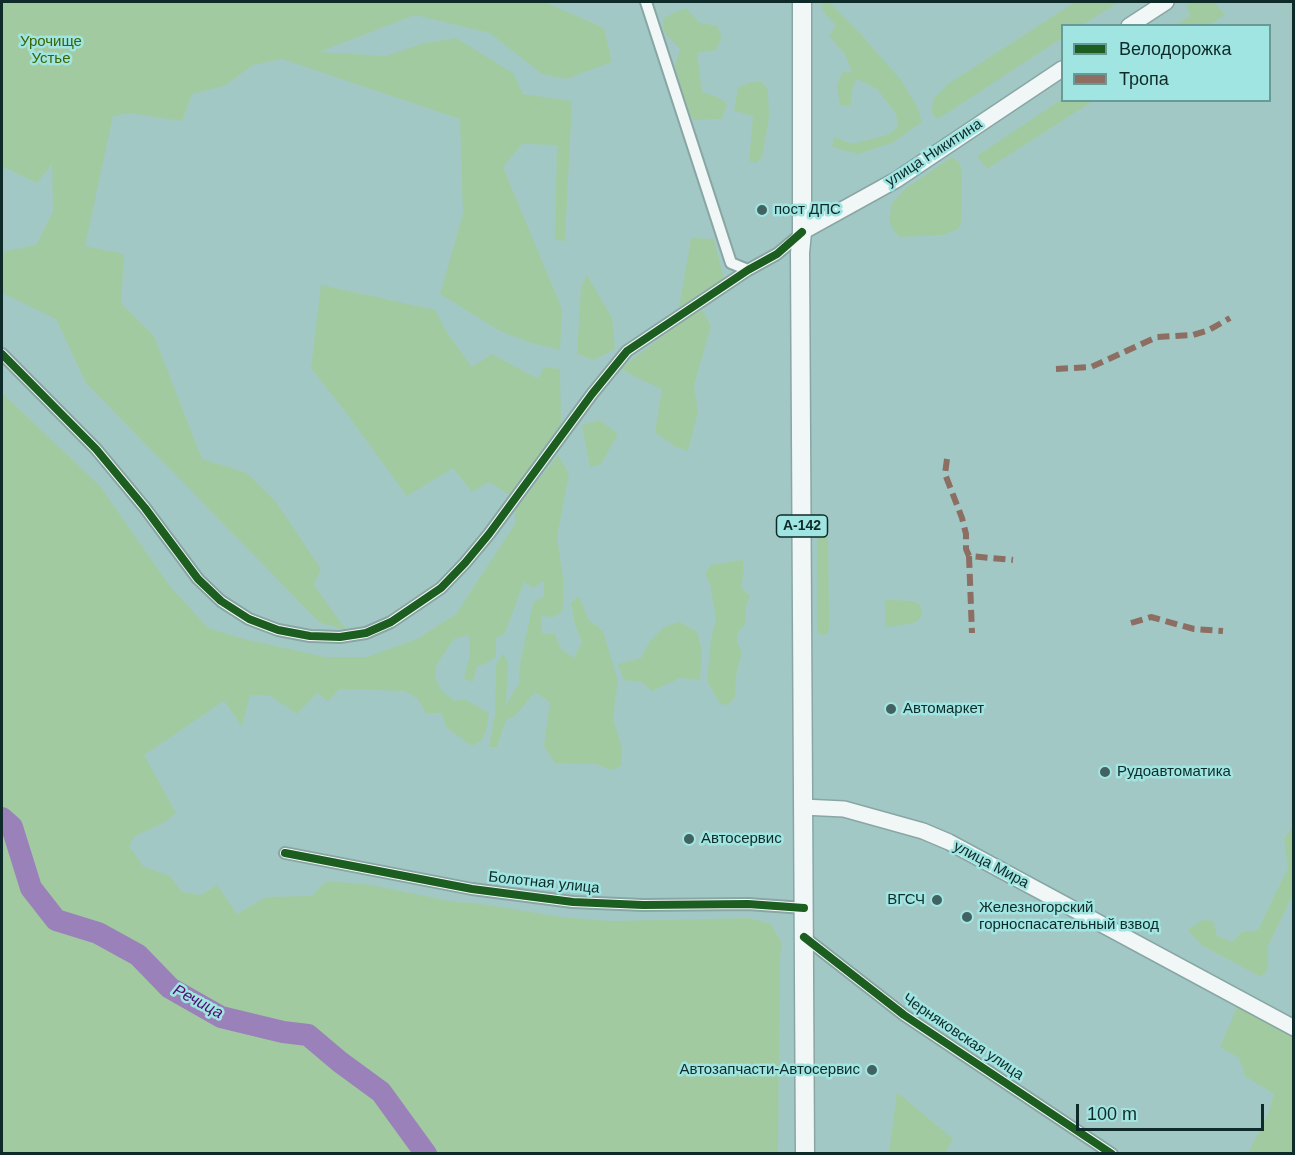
<!DOCTYPE html>
<meta charset="utf-8">
<style>
body{margin:0}
#map{position:relative;width:1295px;height:1155px;overflow:hidden;background:#a2c8c6;font-family:Helvetica,sans-serif}
canvas{display:block}
.frame{position:absolute;inset:0;border:3px solid #0e2b2a;pointer-events:none}
.legend{position:absolute;left:1061px;top:24px;width:210px;height:78px;box-sizing:border-box;background:#a0e5e1;border:2px solid #669b98;margin:0;padding:8px 10px;list-style:none;font-size:18px;color:#0e2b2a}
.legend li{display:flex;align-items:center;gap:12px;height:30px}
.legend b{width:30px;border:2px solid #669b98}
.scale{position:absolute;left:1076px;top:1104px;width:188px;height:27px;box-sizing:border-box;border:3px solid #0e2b2a;border-top:0;padding-left:8px;font-size:18px;line-height:21px;white-space:nowrap;color:#0e2b2a;-webkit-text-stroke:4px #a0e5e1;paint-order:stroke}
</style>
<div id="map">
<canvas width="1295" height="1155"></canvas>
<div class="frame"></div>
<ul class="legend">
<li><b style="height:8px;background:#1b5e20"></b>Велодорожка</li>
<li><b style="height:8px;background:#8d6e63"></b>Тропа</li>
</ul>
<div class="scale">100 m</div>
</div>
<script>
const c = document.querySelector('canvas').getContext('2d');
c.lineJoin = 'round';
function fillPath(path, color) {
  c.fillStyle = color;
  c.fill(path, 'evenodd');
}
function toPath(rows) {
  const path = new Path2D();
  for (const r of rows) {
    path.moveTo(r[0], r[1]);
    for (let i = 2; i < r.length; i += 2) path.lineTo(r[i], r[i + 1]);
  }
  return path;
}
function strokePath(path, color, width, dash) {
  c.strokeStyle = color;
  c.lineWidth = width;
  c.lineCap = dash ? 'butt' : 'round';
  c.setLineDash(dash || []);
  c.stroke(path);
}
function label(font, color, halo, rows, align = 'center') {
  c.font = font + ' Helvetica,sans-serif';
  c.lineWidth = 5;
  c.setLineDash([]);
  c.textBaseline = 'middle';
  c.strokeStyle = halo;
  c.fillStyle = color;
  for (const [text, x, y, turn = 0] of rows) {
    c.save();
    c.translate(x, y);
    c.rotate((+turn || 0) * Math.PI / 180);
    c.textAlign = isNaN(turn) ? turn : align;
    if (halo) c.strokeText(text, 0, 0);
    c.fillText(text, 0, 0);
    c.restore();
  }
}
const green = toPath([
 [2,2,544,2,604,28,612,62,566,79,542,74,490,33,415,15,319,52,386,56,424,43,456,38,513,73,523,94,572,101,565,241,555,240,557,145,522,144,503,167,562,309,560,350,528,342,500,331,440,294,463,214,460,119,282,59,253,65,224,86,192,94,182,121,130,113,113,116,85,246,124,254,121,303,154,336,202,459,247,473,276,502,321,569,314,585,346,630,319,622,86,383,56,319,2,293,2,252,36,245,53,212,52,164,37,183,2,166],
 [822,2,829,2,859,32,901,80,917,106,922,122,892,143,858,154,832,147,834,137,852,144,890,134,898,126,896,114,877,89,857,79,852,90,851,105,840,106,837,85,843,72,852,72,845,54,829,36,836,26,823,11],
 [1075,2,1119,2,1082,25,1062,26,1062,38,938,119,932,114,933,99,948,84],
 [1189,2,1214,2,1225,15,1209,25,1175,25,1190,16,1187,7],
 [686,8,700,23,717,26,722,37,716,50,697,53,702,92,718,97,727,104,722,119,693,120,683,96,675,66,680,49,664,32,663,18],
 [752,82,762,82,768,90,769,118,762,157,757,163,749,161,753,116,734,111,738,87],
 [1062,99,1093,101,987,169,977,156],
 [952,157,960,163,962,173,961,224,958,229,943,235,899,237,892,228,889,219,892,203,906,188],
 [691,238,714,239,724,279,710,290,679,309],
 [587,275,612,318,615,349,594,360,577,354,581,287],
 [321,285,435,310,446,331,472,367,492,354,538,379,544,367,560,369,561,424,510,495,489,482,472,492,453,468,407,496,347,414,311,368],
 [703,311,711,326,694,385,698,412,688,451,674,446,655,432,662,389,633,376,621,368,690,315],
 [2,393,100,486,169,585,208,628,244,639,325,657,367,657,417,639,456,614,515,524,515,510,558,455,569,474,557,537,563,577,563,610,554,617,541,616,542,634,555,634,560,648,574,658,582,642,575,625,571,603,579,596,588,619,603,631,618,681,613,718,622,748,621,766,612,770,595,764,555,763,544,746,550,702,535,692,515,716,506,720,497,747,489,747,495,715,496,665,503,654,508,661,506,705,519,683,520,664,533,603,544,596,544,581,533,588,524,582,505,633,496,638,496,657,485,664,477,666,473,682,464,679,470,654,469,635,454,639,437,664,435,676,441,690,454,701,464,699,489,713,487,727,482,740,472,746,446,727,442,713,426,713,418,699,405,691,340,689,328,701,317,693,297,714,271,696,250,695,242,726,224,701,144,755,176,813,165,822,135,836,129,846,144,867,170,876,182,892,201,895,217,885,237,914,266,897,312,896,326,881,371,885,454,902,475,903,560,917,611,921,749,918,771,924,782,944,780,957,778,1153,2,1153],
 [600,420,618,434,601,464,590,467,582,425],
 [822,515,827,517,828,521,829,629,827,634,823,635,819,634,817,630,817,521,818,517],
 [743,560,744,570,741,587,750,596,746,605,745,624,737,633,737,643,742,651,736,676,735,697,728,705,720,704,707,681,711,640,716,619,710,584,705,573,711,565],
 [885,600,914,601,920,605,922,610,921,616,918,621,910,624,885,627],
 [680,622,697,632,702,650,700,680,680,678,652,691,641,682,624,680,618,664,641,658,649,642,664,627],
 [1293,826,1293,894,1268,946,1268,969,1261,977,1201,945,1188,930,1202,920,1213,921,1217,936,1232,942,1242,932,1258,930,1288,868,1284,839],
 [1238,1005,1293,1037,1293,1153,1248,1153,1268,1114,1274,1094,1245,1076,1239,1058,1220,1047],
 [897,1092,953,1139,945,1153,889,1153]
]);
const river = toPath([
 [2,818,12,827,31,888,56,920,98,933,138,955,170,988,221,1017,283,1032,308,1035,340,1062,381,1092,426,1154]
]);
const minor = toPath([
 [646,2,731,263,748,270],
 [2,354,96,449,145,508,198,579,221,601,249,619,278,630,310,636,340,637,366,633,391,622,441,588,465,563,489,534,592,394,627,351,748,270,777,254,802,233],
 [285,853,472,889,573,902,643,905,748,904,804,908],
 [804,937,904,1015,1112,1154]
]);
const secondary = toPath([
 [1129,26,1166,2],
 [802,232,896,180,1062,69],
 [803,807,844,809,923,831,949,842,1294,1028]
]);
const trunk = toPath([
 [802,2,802,232,800,253,805,1154]
]);
const quiet = toPath([
 [1056,369,1091,367,1157,337,1193,335,1209,330,1230,318],
 [947,459,945,474,962,518,966,534,966,549,969,556,1013,560],
 [969,556,972,633],
 [1131,623,1151,617,1194,629,1223,631]
]);
const cycleway = toPath([
 [2,354,96,449,145,508,198,579,221,601,249,619,278,630,310,636,340,637,366,633,391,622,441,588,465,563,489,534,592,394,627,351,748,270,777,254,802,232],
 [285,853,472,889,573,902,643,905,748,904,804,908],
 [804,937,904,1015,1112,1154]
]);
const markers = [
 [762,210,6,"#426261"],
 [891,709,6,"#426261"],
 [1105,772,6,"#426261"],
 [689,839,6,"#426261"],
 [937,900,6,"#426261"],
 [967,917,6,"#426261"],
 [872,1070,6,"#426261"]
];
const shields = [
 [802,526,51]
];
const shieldNames = [
 ["А-142",802,526]
];
const parkNames = [
 ["Урочище",51,42],
 ["Устье",51,59]
];
const streetNames = [
 ["улица Никитина",934,153,-33],
 ["улица Мира",991,865,28],
 ["Болотная улица",544,883,6],
 ["Черняковская улица",963,1037,34]
];
const poiNames = [
 ["пост ДПС",774,210],
 ["Автомаркет",903,709],
 ["Рудоавтоматика",1117,772],
 ["Автосервис",701,839],
 ["ВГСЧ",925,900,"right"],
 ["Железногорский",979,908],
 ["горноспасательный взвод",979,925],
 ["Автозапчасти-Автосервис",860,1070,"right"]
];
const waterNames = [
 ["Речица",198,1002,28]
];
fillPath(green, '#a2caa0');
strokePath(river, '#9a81b9', 22);
strokePath(minor, '#88a6a4', 14);
strokePath(secondary, '#88a6a4', 18);
strokePath(trunk, '#88a6a4', 21);
strokePath(minor, '#f1f7f6', 10);
strokePath(secondary, '#f1f7f6', 15);
strokePath(trunk, '#f1f7f6', 18);
strokePath(quiet, '#8d6e63', 6, [12, 6]);
strokePath(cycleway, '#1b5e20', 8);
for (const [x, y, r, color] of markers) {
  const dot = new Path2D();
  dot.arc(x, y, r, 0, 2 * Math.PI);
  c.fillStyle = color;
  c.fill(dot);
  strokePath(dot, '#a0e5e1', 2);
}
for (const [x, y, w] of shields) {
  const box = new Path2D();
  box.roundRect(x - w / 2, y - 11, w, 22, 4.5);
  c.fillStyle = '#a0e5e1';
  c.fill(box);
  strokePath(box, '#0e2b2a', 1.5);
}
label('bold 14px', '#0e2b2a', null, shieldNames);
label('15px', '#3b6500', '#a0e5e1', parkNames);
label('15px', '#0e2b2a', '#a0e5e1', streetNames);
label('15px', '#0e2b2a', '#a0e5e1', poiNames, 'left');
label('italic 16px', '#530b72', '#a0e5e1', waterNames);
</script>
